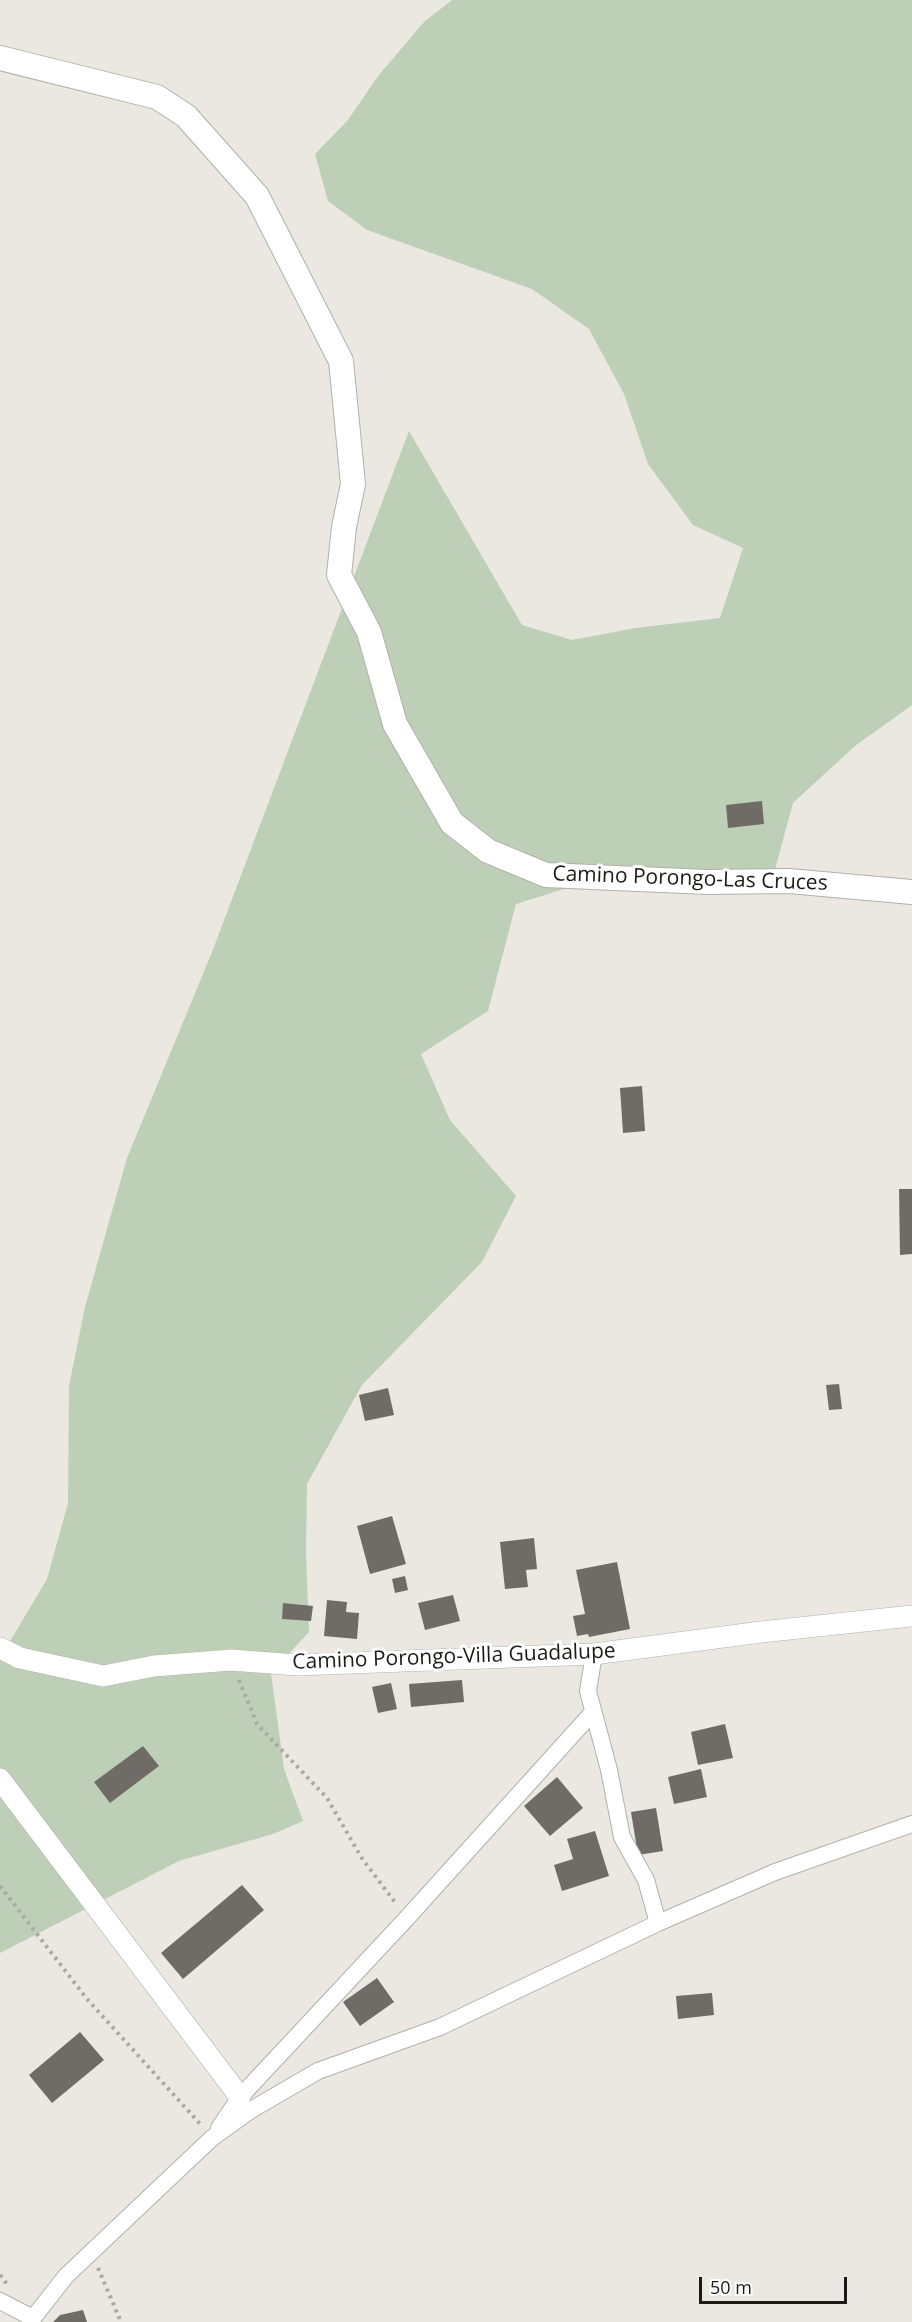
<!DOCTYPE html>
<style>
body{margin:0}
#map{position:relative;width:912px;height:2322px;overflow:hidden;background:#ebe8e2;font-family:"Open Sans",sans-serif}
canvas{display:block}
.scale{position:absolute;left:699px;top:2277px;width:148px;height:27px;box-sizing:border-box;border:3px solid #1c1b19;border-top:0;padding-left:8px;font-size:18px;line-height:21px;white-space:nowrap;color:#1c1b19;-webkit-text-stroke:4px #fff;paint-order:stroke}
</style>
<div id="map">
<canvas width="912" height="2322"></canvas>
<div class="scale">50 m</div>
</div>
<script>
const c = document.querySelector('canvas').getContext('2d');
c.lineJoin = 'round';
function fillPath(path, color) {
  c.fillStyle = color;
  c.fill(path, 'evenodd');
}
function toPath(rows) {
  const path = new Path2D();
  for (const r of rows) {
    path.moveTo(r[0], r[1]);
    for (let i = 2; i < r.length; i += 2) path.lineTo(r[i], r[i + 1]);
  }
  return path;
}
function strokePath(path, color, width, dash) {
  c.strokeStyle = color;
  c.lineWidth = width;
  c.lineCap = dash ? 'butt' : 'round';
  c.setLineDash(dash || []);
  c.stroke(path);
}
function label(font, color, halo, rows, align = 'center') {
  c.font = font + ' "Open Sans",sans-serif';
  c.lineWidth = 6;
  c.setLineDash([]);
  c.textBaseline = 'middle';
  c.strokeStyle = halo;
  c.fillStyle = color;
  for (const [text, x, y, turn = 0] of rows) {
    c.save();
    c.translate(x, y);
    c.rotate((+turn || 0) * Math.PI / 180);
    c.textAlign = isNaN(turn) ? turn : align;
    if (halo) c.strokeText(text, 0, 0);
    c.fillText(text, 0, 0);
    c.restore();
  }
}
const green = toPath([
 [452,0,912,0,912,705,855,746,793,803,774,873,634,867,516,904,488,1011,421,1054,450,1120,516,1196,482,1262,362,1385,307,1484,306,1552,309,1632,271,1673,284,1769,303,1821,273,1834,179,1861,0,1953,0,1647,6,1648,47,1579,68,1503,69,1386,85,1307,127,1158,212,952,409,431,522,625,572,640,635,628,720,618,743,548,693,525,648,464,624,394,589,329,532,289,367,230,328,201,315,154,348,120,378,76,425,21]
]);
const building = toPath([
 [762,801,764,824,728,828,726,805],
 [642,1086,645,1131,623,1133,620,1088],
 [899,1189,912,1189,912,1254,900,1255],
 [839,1384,842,1409,829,1410,826,1385],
 [388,1388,394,1415,365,1421,359,1395],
 [392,1516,406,1564,370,1574,357,1526],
 [534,1538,537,1569,526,1570,528,1587,505,1589,500,1542],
 [617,1562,630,1629,589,1637,588,1634,577,1636,573,1616,585,1614,576,1570],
 [405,1576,408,1590,395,1593,392,1579],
 [453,1595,460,1621,425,1630,418,1603],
 [327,1600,347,1602,346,1612,359,1613,357,1639,324,1636],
 [283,1603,313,1606,311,1621,282,1619],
 [462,1680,464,1702,411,1707,409,1684],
 [391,1683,397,1709,378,1713,372,1687],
 [725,1724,733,1758,698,1765,691,1732],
 [143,1746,159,1766,110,1803,94,1782],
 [701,1769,707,1797,674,1804,668,1777],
 [557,1777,583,1808,550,1836,524,1806],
 [656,1808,663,1851,638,1855,631,1812],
 [595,1831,609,1876,562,1891,554,1865,573,1859,567,1839],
 [242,1885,264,1910,183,1979,161,1953],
 [377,1978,394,2002,360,2026,343,2002],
 [712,1993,714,2015,678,2019,676,1996],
 [80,2032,104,2060,52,2103,29,2075],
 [83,2310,87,2322,53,2322,60,2315]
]);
const path = toPath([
 [239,1680,257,1724,327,1798,361,1857,397,1905],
 [0,1886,87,1999,202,2126],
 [98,2268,121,2322],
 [0,2275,7,2284]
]);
const minor = toPath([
 [594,1654,588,1691,609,1770,622,1837,646,1880,658,1923],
 [219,2128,240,2097,407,1918,593,1712],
 [0,2301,33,2318],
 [30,2322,66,2276,212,2138,251,2110,318,2071,440,2027,658,1923,775,1872,912,1824]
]);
const tertiary = toPath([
 [0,1648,20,1658,103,1676,154,1666,231,1660,297,1665,594,1654,761,1632,912,1616],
 [0,1779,240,2097]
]);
const secondary = toPath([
 [0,58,157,97,186,116,257,196,341,361,353,484,344,527,339,575,369,632,395,724,452,823,488,851,546,875,707,882,789,881,912,892]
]);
const streetNames = [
 ["Camino Porongo-Las Cruces",690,879,2],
 ["Camino Porongo-Villa Guadalupe",454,1657,-2]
];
fillPath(green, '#bdd0b7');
fillPath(building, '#6f6b67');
strokePath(minor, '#b3afaa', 18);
strokePath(tertiary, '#b3afaa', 22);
strokePath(secondary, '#b3afaa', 26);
strokePath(path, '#aba8a3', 4, [3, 4.5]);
strokePath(minor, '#fff', 16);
strokePath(tertiary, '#fff', 21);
strokePath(secondary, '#fff', 24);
label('21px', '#1c1b19', '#fff', streetNames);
</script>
